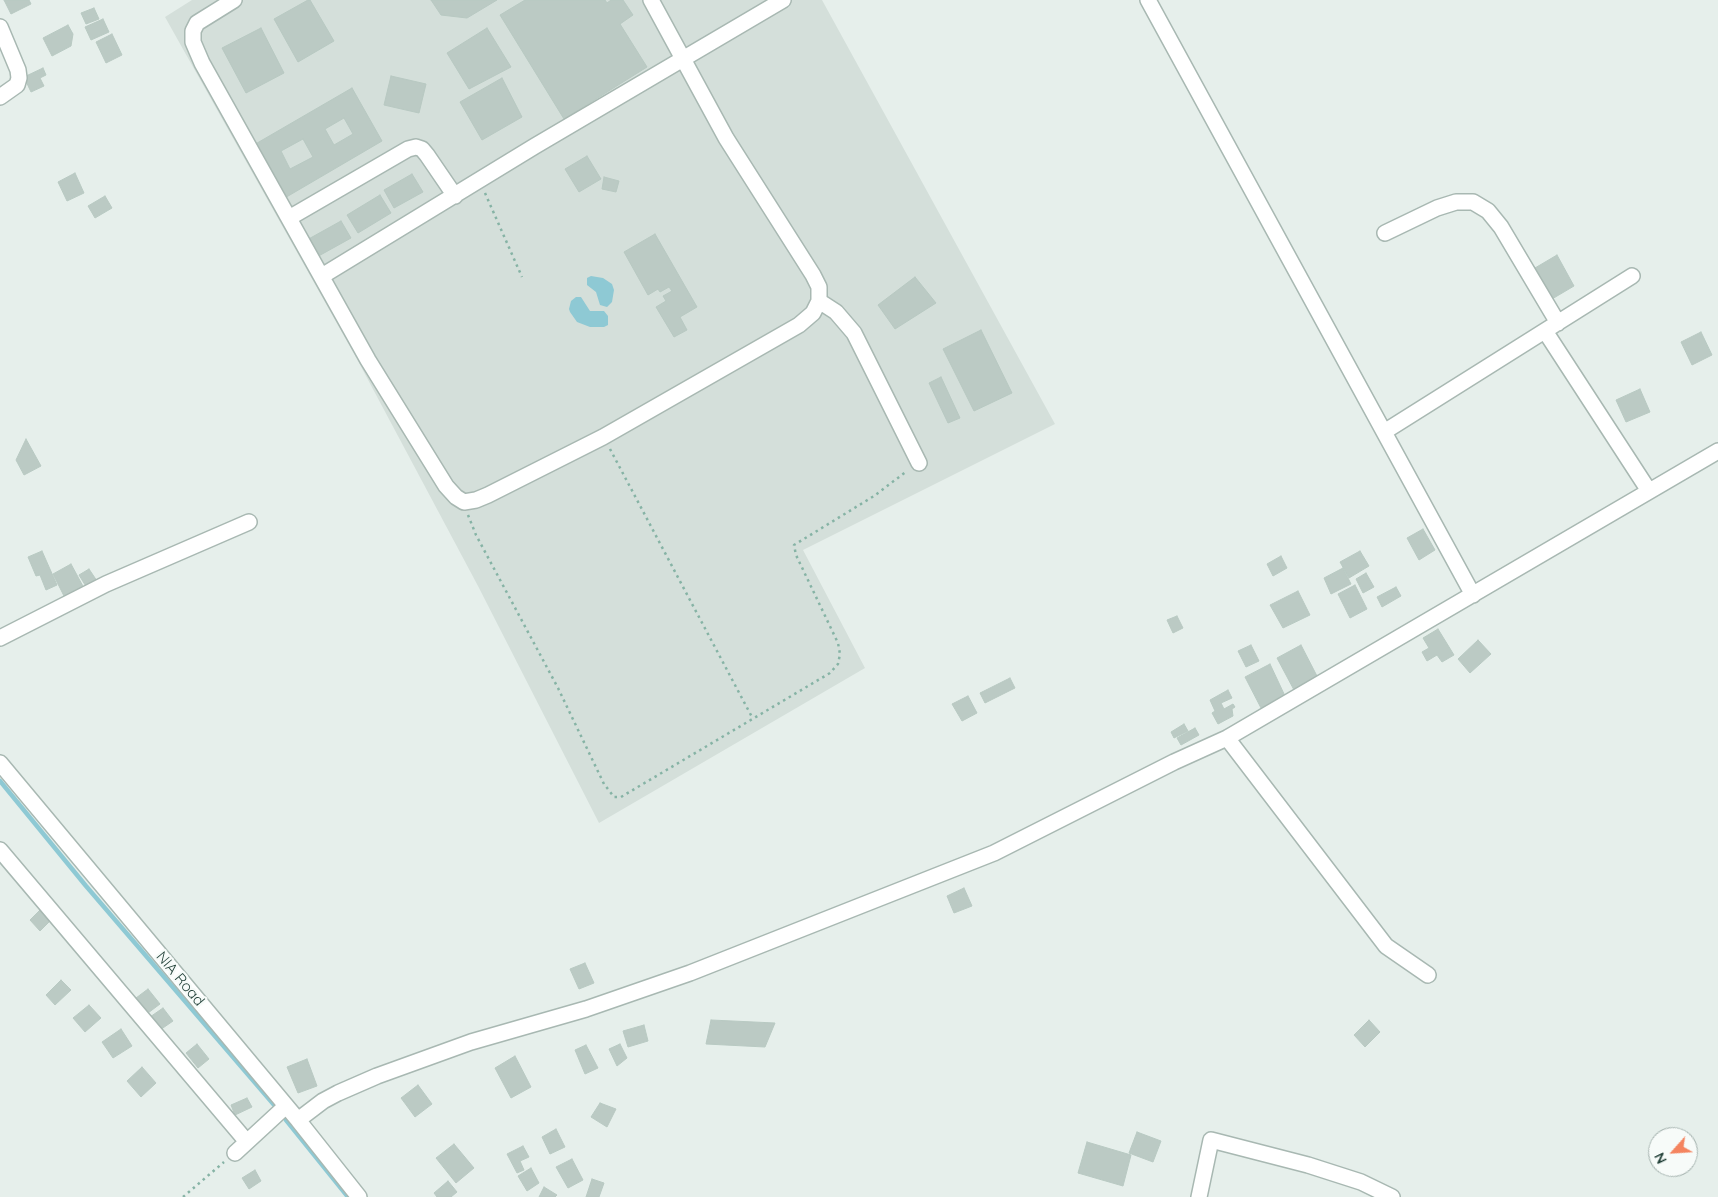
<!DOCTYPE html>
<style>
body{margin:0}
#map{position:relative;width:1718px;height:1197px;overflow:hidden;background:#e6efeb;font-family:Quicksand,sans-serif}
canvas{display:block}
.north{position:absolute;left:1648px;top:1127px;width:50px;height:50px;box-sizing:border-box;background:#f7fbf9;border:1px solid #a3b1ad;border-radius:50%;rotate:244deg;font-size:14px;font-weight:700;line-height:20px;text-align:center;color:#24423a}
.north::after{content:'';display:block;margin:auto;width:18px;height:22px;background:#f4845f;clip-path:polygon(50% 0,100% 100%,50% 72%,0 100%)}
</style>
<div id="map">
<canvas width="1718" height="1197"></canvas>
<div class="north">N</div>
</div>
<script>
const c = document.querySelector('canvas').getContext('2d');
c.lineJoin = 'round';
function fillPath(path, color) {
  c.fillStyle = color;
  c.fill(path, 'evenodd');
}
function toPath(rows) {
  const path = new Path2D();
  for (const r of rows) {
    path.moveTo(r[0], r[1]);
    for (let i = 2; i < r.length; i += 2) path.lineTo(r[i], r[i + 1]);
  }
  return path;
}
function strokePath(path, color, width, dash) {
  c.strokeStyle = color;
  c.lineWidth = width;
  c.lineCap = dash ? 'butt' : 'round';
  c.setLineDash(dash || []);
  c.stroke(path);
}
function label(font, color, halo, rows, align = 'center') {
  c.font = font + ' Quicksand,sans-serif';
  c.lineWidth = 4.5;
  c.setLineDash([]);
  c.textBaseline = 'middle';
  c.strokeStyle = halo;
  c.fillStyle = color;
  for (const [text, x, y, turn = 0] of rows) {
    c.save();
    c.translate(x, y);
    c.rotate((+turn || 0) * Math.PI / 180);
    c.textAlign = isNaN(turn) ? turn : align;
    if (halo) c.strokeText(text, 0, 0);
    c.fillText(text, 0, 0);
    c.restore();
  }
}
const built = toPath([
 [192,0,822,0,1055,424,803,550,865,668,599,823,478,586,358,361,165,17]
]);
const water = toPath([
 [591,276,603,278,612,284,614,290,612,302,607,307,600,305,596,292,587,285,587,278],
 [576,297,581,297,590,311,604,311,608,316,608,325,604,327,590,327,577,322,570,312,569,309,571,301]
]);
const stream = toPath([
 [0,781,86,886,275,1106],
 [286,1120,348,1197]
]);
const building = toPath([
 [4,0,29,0,31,4,11,14,4,0],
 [308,0,310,0,334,41,298,62,274,19,308,0],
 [431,0,497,0,467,18,441,15,431,0],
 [525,0,605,0,607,3,611,0,623,0,633,15,620,24,647,67,564,119,500,15,525,0],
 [94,8,99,19,86,24,81,13,94,8],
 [103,19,109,32,91,40,85,27,103,19],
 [68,25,73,34,71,46,52,56,43,38,68,25],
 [261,28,284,73,246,93,222,48,261,28],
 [487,28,511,67,469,89,447,53,487,28],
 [112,34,122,55,106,63,96,42,112,34],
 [43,68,46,75,40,78,44,86,31,92,24,77,43,68],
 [391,76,426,84,419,113,384,105,391,76],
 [502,78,522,117,482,140,460,102,502,78],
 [352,88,382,141,283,199,252,146,352,88],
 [344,118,353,134,334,145,325,129,344,118],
 [303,139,313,157,290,169,281,151,303,139],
 [587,156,601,179,579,192,565,169,587,156],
 [75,173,84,193,67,201,58,182,75,173],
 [412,174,423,192,394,208,384,190,412,174],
 [604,177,619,181,616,192,602,189,604,177],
 [380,195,391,213,358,233,347,215,380,195],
 [105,196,112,208,95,218,88,206,105,196],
 [341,221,351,238,315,258,305,241,341,221],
 [655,234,697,307,680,317,687,330,674,337,656,307,666,301,663,296,672,291,669,287,660,292,658,289,648,295,624,252,655,234],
 [1557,255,1574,286,1552,299,1535,268,1557,255],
 [915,277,936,303,895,329,878,305,915,277],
 [981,330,1012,393,974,411,943,349,981,330],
 [1701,332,1712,355,1692,365,1681,342,1701,332],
 [941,377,960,418,948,423,929,383,941,377],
 [1640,389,1650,412,1626,422,1616,400,1640,389],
 [26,439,41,466,24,475,16,460,26,439],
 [1423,529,1435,550,1419,560,1407,538,1423,529],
 [42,551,57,585,46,590,40,575,36,576,28,557,42,551],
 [1360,551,1369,566,1349,578,1340,562,1360,551],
 [1281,556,1287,568,1273,576,1267,564,1281,556],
 [71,564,85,590,66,600,53,574,71,564],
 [1343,568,1351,584,1331,594,1324,578,1343,568],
 [89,569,97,581,87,588,79,575,89,569],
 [1366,573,1374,587,1363,593,1356,579,1366,573],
 [1355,585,1367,609,1350,618,1338,594,1355,585],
 [1396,587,1401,596,1382,607,1377,597,1396,587],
 [1298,591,1310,615,1283,628,1270,605,1298,591],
 [1177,616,1183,628,1173,633,1167,620,1177,616],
 [1438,629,1454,655,1442,662,1437,655,1427,661,1422,652,1429,648,1423,638,1438,629],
 [1478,640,1491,654,1470,673,1458,659,1478,640],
 [1251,645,1259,661,1246,667,1238,651,1251,645],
 [1301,645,1318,678,1294,690,1277,658,1301,645],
 [1270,664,1285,696,1261,708,1245,677,1270,664],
 [1010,678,1015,688,985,703,980,693,1010,678],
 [1228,690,1232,698,1221,703,1224,709,1233,704,1235,707,1232,709,1233,716,1218,724,1212,713,1215,711,1210,700,1228,690],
 [968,696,977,713,962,721,952,704,968,696],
 [1184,724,1188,731,1174,738,1171,732,1184,724],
 [1195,728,1199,735,1181,745,1177,738,1195,728],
 [964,888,972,906,954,913,947,896,964,888],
 [40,910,50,921,40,931,30,920,40,910],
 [585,963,594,983,579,989,570,969,585,963],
 [61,980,71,990,55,1005,46,995,61,980],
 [148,989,160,1004,148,1013,136,998,148,989],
 [89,1005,101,1018,85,1032,73,1018,89,1005],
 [163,1008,173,1021,160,1030,150,1017,163,1008],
 [711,1020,775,1023,765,1047,706,1044,711,1020],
 [1369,1020,1380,1032,1365,1047,1354,1035,1369,1020],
 [644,1025,648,1041,628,1047,623,1031,644,1025],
 [121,1029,132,1046,113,1058,102,1042,121,1029],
 [197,1044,209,1059,198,1068,186,1053,197,1044],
 [620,1044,627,1058,617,1066,609,1049,620,1044],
 [586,1045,598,1068,585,1074,575,1050,586,1045],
 [515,1056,531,1087,511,1098,495,1068,515,1056],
 [307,1059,317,1086,298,1093,287,1067,307,1059],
 [142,1067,156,1083,141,1097,127,1081,142,1067],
 [418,1085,432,1104,415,1117,401,1098,418,1085],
 [247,1098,252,1107,235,1115,231,1105,247,1098],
 [600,1103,616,1109,607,1127,591,1117,600,1103],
 [556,1129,565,1147,550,1154,542,1137,556,1129],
 [1137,1132,1161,1141,1153,1162,1129,1153,1137,1132],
 [1087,1142,1131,1155,1123,1186,1078,1173,1087,1142],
 [454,1144,474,1168,456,1183,436,1158,454,1144],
 [523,1146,529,1157,520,1161,524,1170,517,1173,507,1154,523,1146],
 [572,1159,583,1180,568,1188,556,1167,572,1159],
 [531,1168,539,1183,527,1191,518,1176,531,1168],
 [255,1170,261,1181,249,1189,242,1178,255,1170],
 [592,1179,604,1183,599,1197,586,1197,592,1179],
 [448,1181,457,1192,451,1197,437,1197,434,1193,448,1181],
 [544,1187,557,1195,555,1197,539,1197,544,1187]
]);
const path = toPath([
 [485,193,522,277],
 [610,449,753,719],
 [468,515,476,535,558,688,604,784,614,797,621,797,830,673,838,664,840,654,838,643,796,555,794,545,874,496,907,471],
 [183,1197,224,1162]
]);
const minor = toPath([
 [234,0,197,23,193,31,193,42,202,63,368,360,446,486,456,497,464,502,476,500,488,495,603,437,799,325,813,313,819,301,819,287,813,275,726,138,651,0],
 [1148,0,1473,595],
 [0,27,18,70,19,78,17,85,0,97],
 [289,218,408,149,416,147,422,149,427,155,455,196],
 [1385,233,1437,208,1456,202,1473,202,1488,211,1501,227,1558,323],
 [322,276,535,146,783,0],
 [819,301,836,312,854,333,919,463],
 [1545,331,1649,491],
 [1384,432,1632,276],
 [0,638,106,584,249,522],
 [1227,738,1386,946,1428,975],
 [0,763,298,1120,359,1197],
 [0,850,247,1142],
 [298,1120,323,1101,338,1093,377,1076,471,1042,586,1009,690,973,994,853,1174,762,1227,738,1718,451],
 [235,1153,286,1106],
 [1199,1197,1211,1140,1308,1165,1361,1182,1392,1197]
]);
const streetNames = [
 ["NIA Road",180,979,50]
];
fillPath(built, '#d4dfda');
fillPath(water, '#8ec9d4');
strokePath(stream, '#8ec9d4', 4.5);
fillPath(building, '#bbcac4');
strokePath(building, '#b8c9c2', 1);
strokePath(minor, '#a8b8b2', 18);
strokePath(path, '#86b3a5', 2.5, [2.5, 4]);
strokePath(minor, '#fff', 15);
label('15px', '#24423a', '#f7fbf9', streetNames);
</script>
